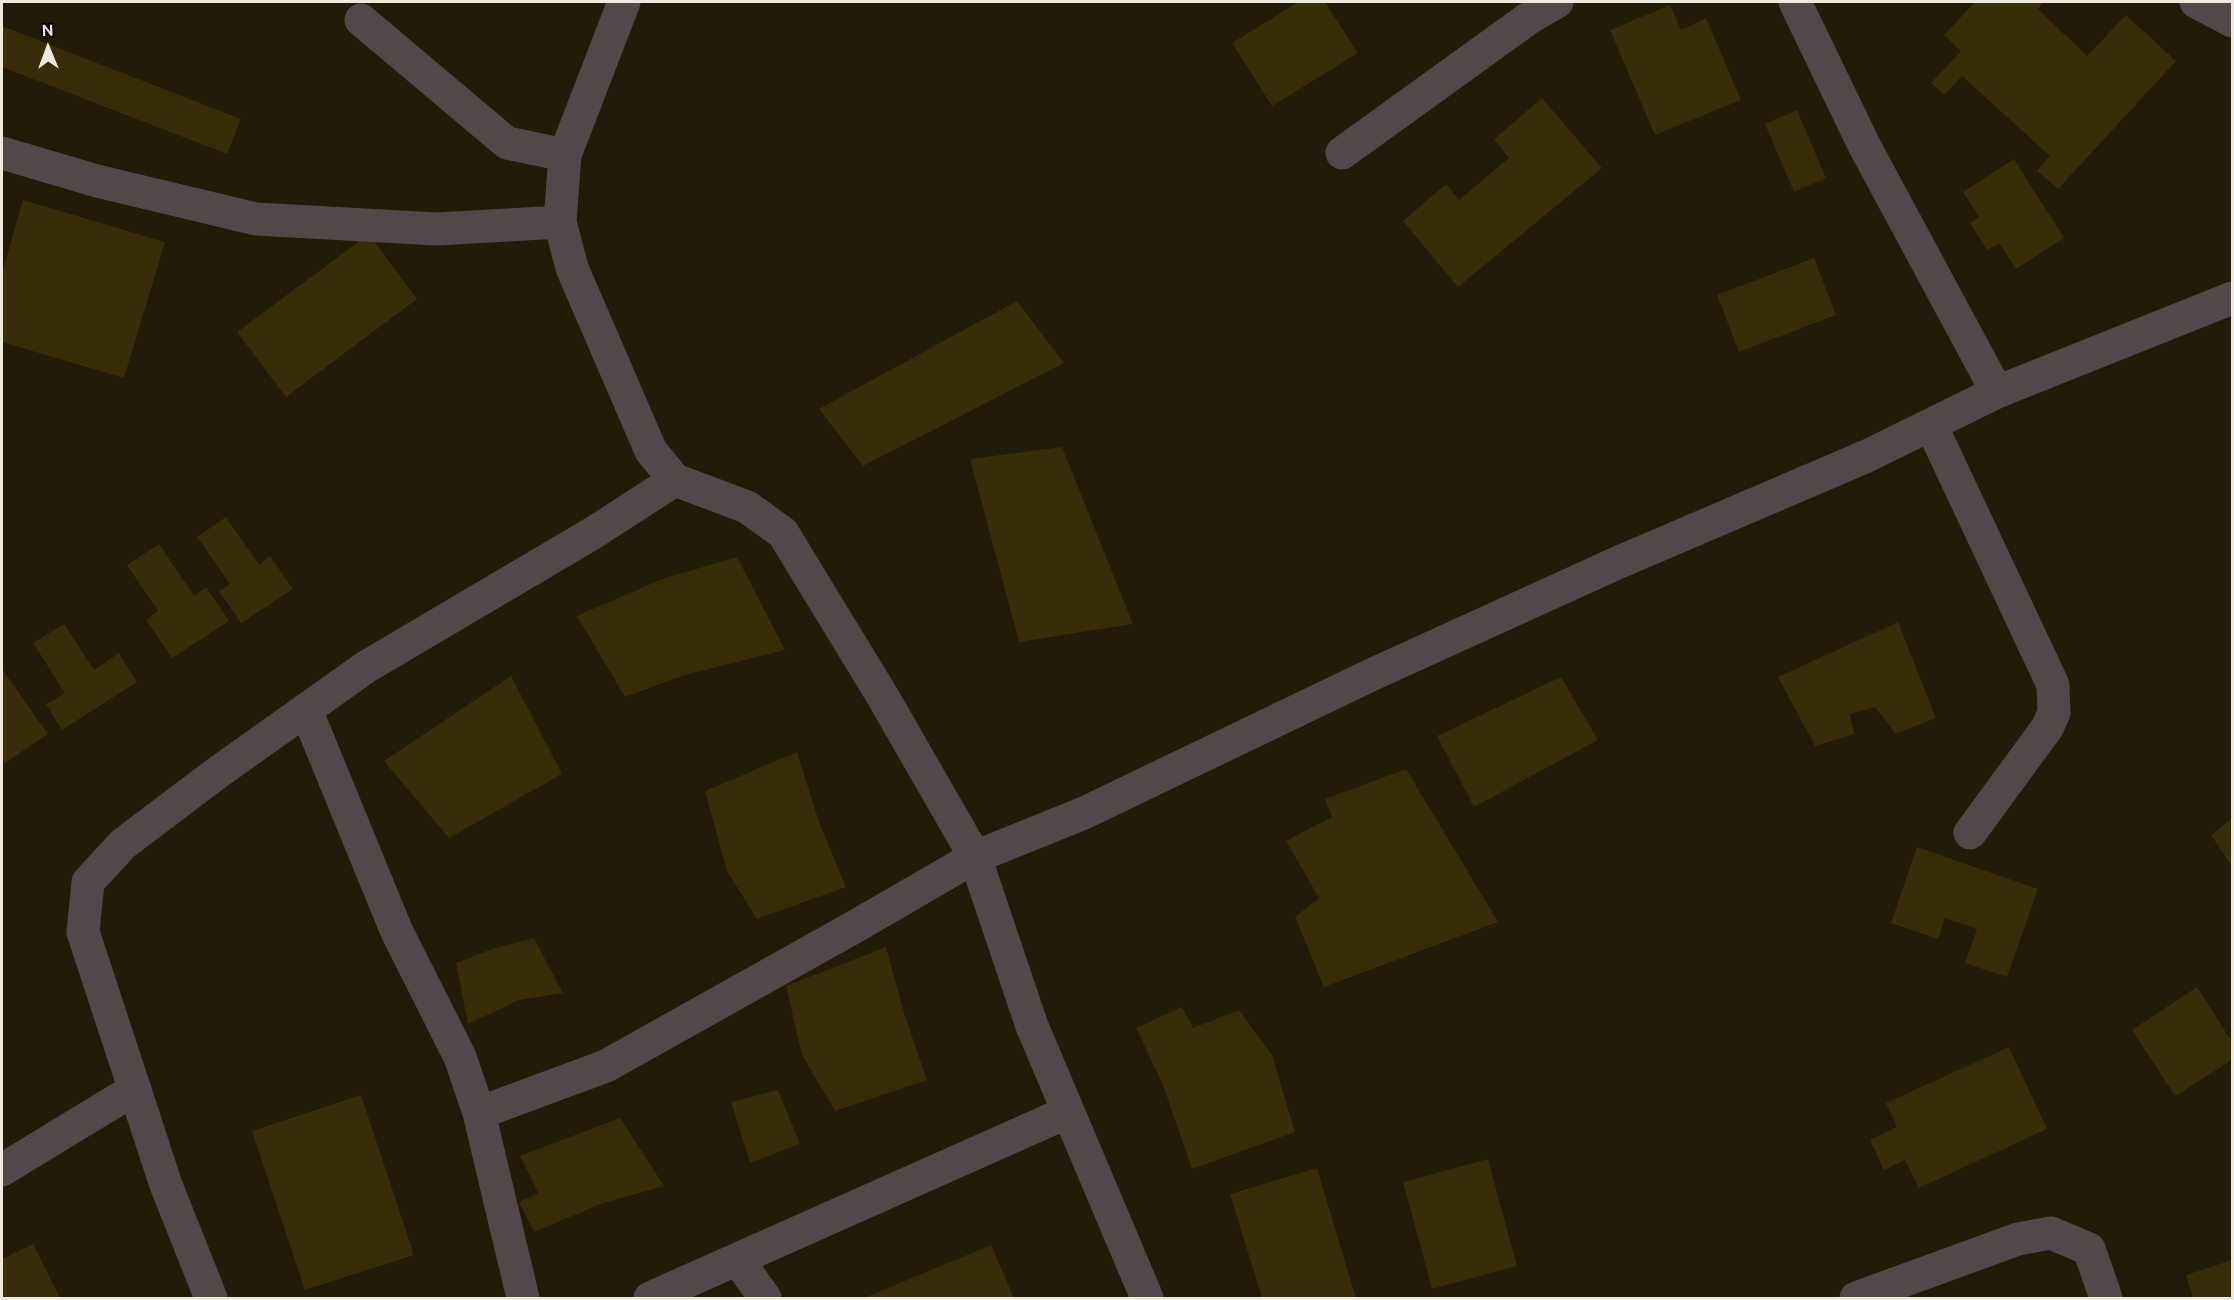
<!DOCTYPE html>
<style>
body{margin:0}
#map{position:relative;width:2234px;height:1300px;overflow:hidden;background:#211b08;font-family:Ubuntu,sans-serif}
canvas{display:block}
.frame{position:absolute;inset:0;border:3px solid #ede9dd;pointer-events:none}
.north{position:absolute;left:18px;top:18px;width:60px;height:60px;-webkit-text-stroke:4px #080602;paint-order:stroke;rotate:359deg;font-size:16px;font-weight:700;line-height:24px;text-align:center;color:#ede9dd}
.north::after{content:'';display:block;margin:auto;width:21px;height:27px;background:#ede9dd;clip-path:polygon(50% 0,100% 100%,50% 72%,0 100%)}
</style>
<div id="map">
<canvas width="2234" height="1300"></canvas>
<div class="frame"></div>
<div class="north">N</div>
</div>
<script>
const c = document.querySelector('canvas').getContext('2d');
c.lineJoin = 'round';
function fillPath(path, color) {
  c.fillStyle = color;
  c.fill(path, 'evenodd');
}
function toPath(rows) {
  const path = new Path2D();
  for (const r of rows) {
    path.moveTo(r[0], r[1]);
    for (let i = 2; i < r.length; i += 2) path.lineTo(r[i], r[i + 1]);
  }
  return path;
}
function strokePath(path, color, width, dash) {
  c.strokeStyle = color;
  c.lineWidth = width;
  c.lineCap = dash ? 'butt' : 'round';
  c.setLineDash(dash || []);
  c.stroke(path);
}
const building = toPath([
 [1298,2,1325,2,1358,53,1272,106,1232,43],
 [1975,2,2044,2,2038,9,2087,56,2126,15,2176,61,2058,189,2037,171,2050,156,1962,76,1944,95,1931,83,1961,51,1944,35],
 [1670,5,1681,30,1706,18,1741,100,1655,135,1610,30],
 [2,26,241,119,227,154,2,67],
 [1542,98,1602,168,1458,287,1403,221,1446,184,1459,200,1509,158,1494,139],
 [1797,110,1826,178,1794,192,1765,124],
 [2014,159,2064,238,2016,269,1999,243,1987,250,1970,223,1979,217,1963,192],
 [23,200,165,242,124,378,2,342,2,273],
 [369,234,417,299,286,397,237,332],
 [1814,258,1836,315,1739,352,1717,295],
 [1017,301,1064,363,863,466,819,409],
 [1062,447,1133,624,1019,642,970,459],
 [226,517,259,565,270,556,293,589,241,623,219,591,230,584,197,537],
 [159,544,194,596,206,587,229,621,172,658,146,620,158,611,127,565],
 [737,557,785,650,685,675,625,697,577,616,662,579],
 [1898,622,1936,718,1896,734,1875,707,1850,714,1854,734,1815,746,1778,677],
 [64,624,94,670,119,653,137,682,62,730,46,704,65,693,33,643],
 [2,669,48,734,5,763,2,758],
 [511,676,562,774,449,838,384,761],
 [1561,677,1598,740,1474,807,1437,736],
 [797,752,819,822,846,887,757,919,727,871,705,791],
 [1406,769,1498,922,1324,987,1295,917,1319,898,1286,841,1332,817,1325,799],
 [2232,818,2232,866,2211,835],
 [1917,847,2038,889,2007,977,1965,963,1977,929,1945,918,1938,939,1891,923],
 [534,938,563,993,519,1000,468,1024,456,963,492,949],
 [886,947,905,1016,927,1080,835,1111,802,1055,786,986],
 [2197,987,2232,1042,2232,1060,2175,1096,2132,1030],
 [1182,1007,1193,1028,1239,1010,1272,1055,1295,1132,1192,1169,1163,1085,1136,1028],
 [2009,1047,2047,1129,1919,1188,1905,1160,1884,1170,1870,1140,1897,1127,1886,1103],
 [778,1090,800,1144,750,1163,731,1102],
 [361,1095,414,1255,305,1290,252,1131],
 [620,1118,664,1186,601,1204,534,1232,519,1202,538,1193,520,1156],
 [1488,1159,1517,1266,1432,1289,1403,1182],
 [1317,1168,1356,1298,1262,1298,1230,1194],
 [33,1244,60,1298,2,1298,2,1259],
 [991,1245,1014,1298,864,1298],
 [2232,1260,2232,1298,2193,1298,2186,1275]
]);
const minor = toPath([
 [2196,2,2232,21],
 [361,20,507,143,565,155],
 [2,153,97,181,256,219,437,229,560,222],
 [1342,153,1529,18,1557,2],
 [1997,392,2232,298],
 [1931,425,2053,685,2054,713,2047,728,1970,833],
 [675,480,747,507,783,533,883,697,975,857,1032,1026,1147,1298],
 [306,710,397,932,460,1057,479,1113,523,1298],
 [479,1113,606,1066,856,926,975,857,1084,813,1371,675,1617,563,1867,456,1997,392,1864,145,1795,2],
 [2,1170,135,1089],
 [738,1260,765,1298],
 [211,1298,166,1185,83,932,88,882,123,844,217,773,366,667,593,533,675,480,651,451,572,268,560,222,565,155,624,2],
 [650,1298,1068,1112],
 [1856,1298,2018,1239,2051,1233,2089,1249,2106,1298]
]);
fillPath(building, '#372d08');
strokePath(minor, '#524749', 33);
</script>
